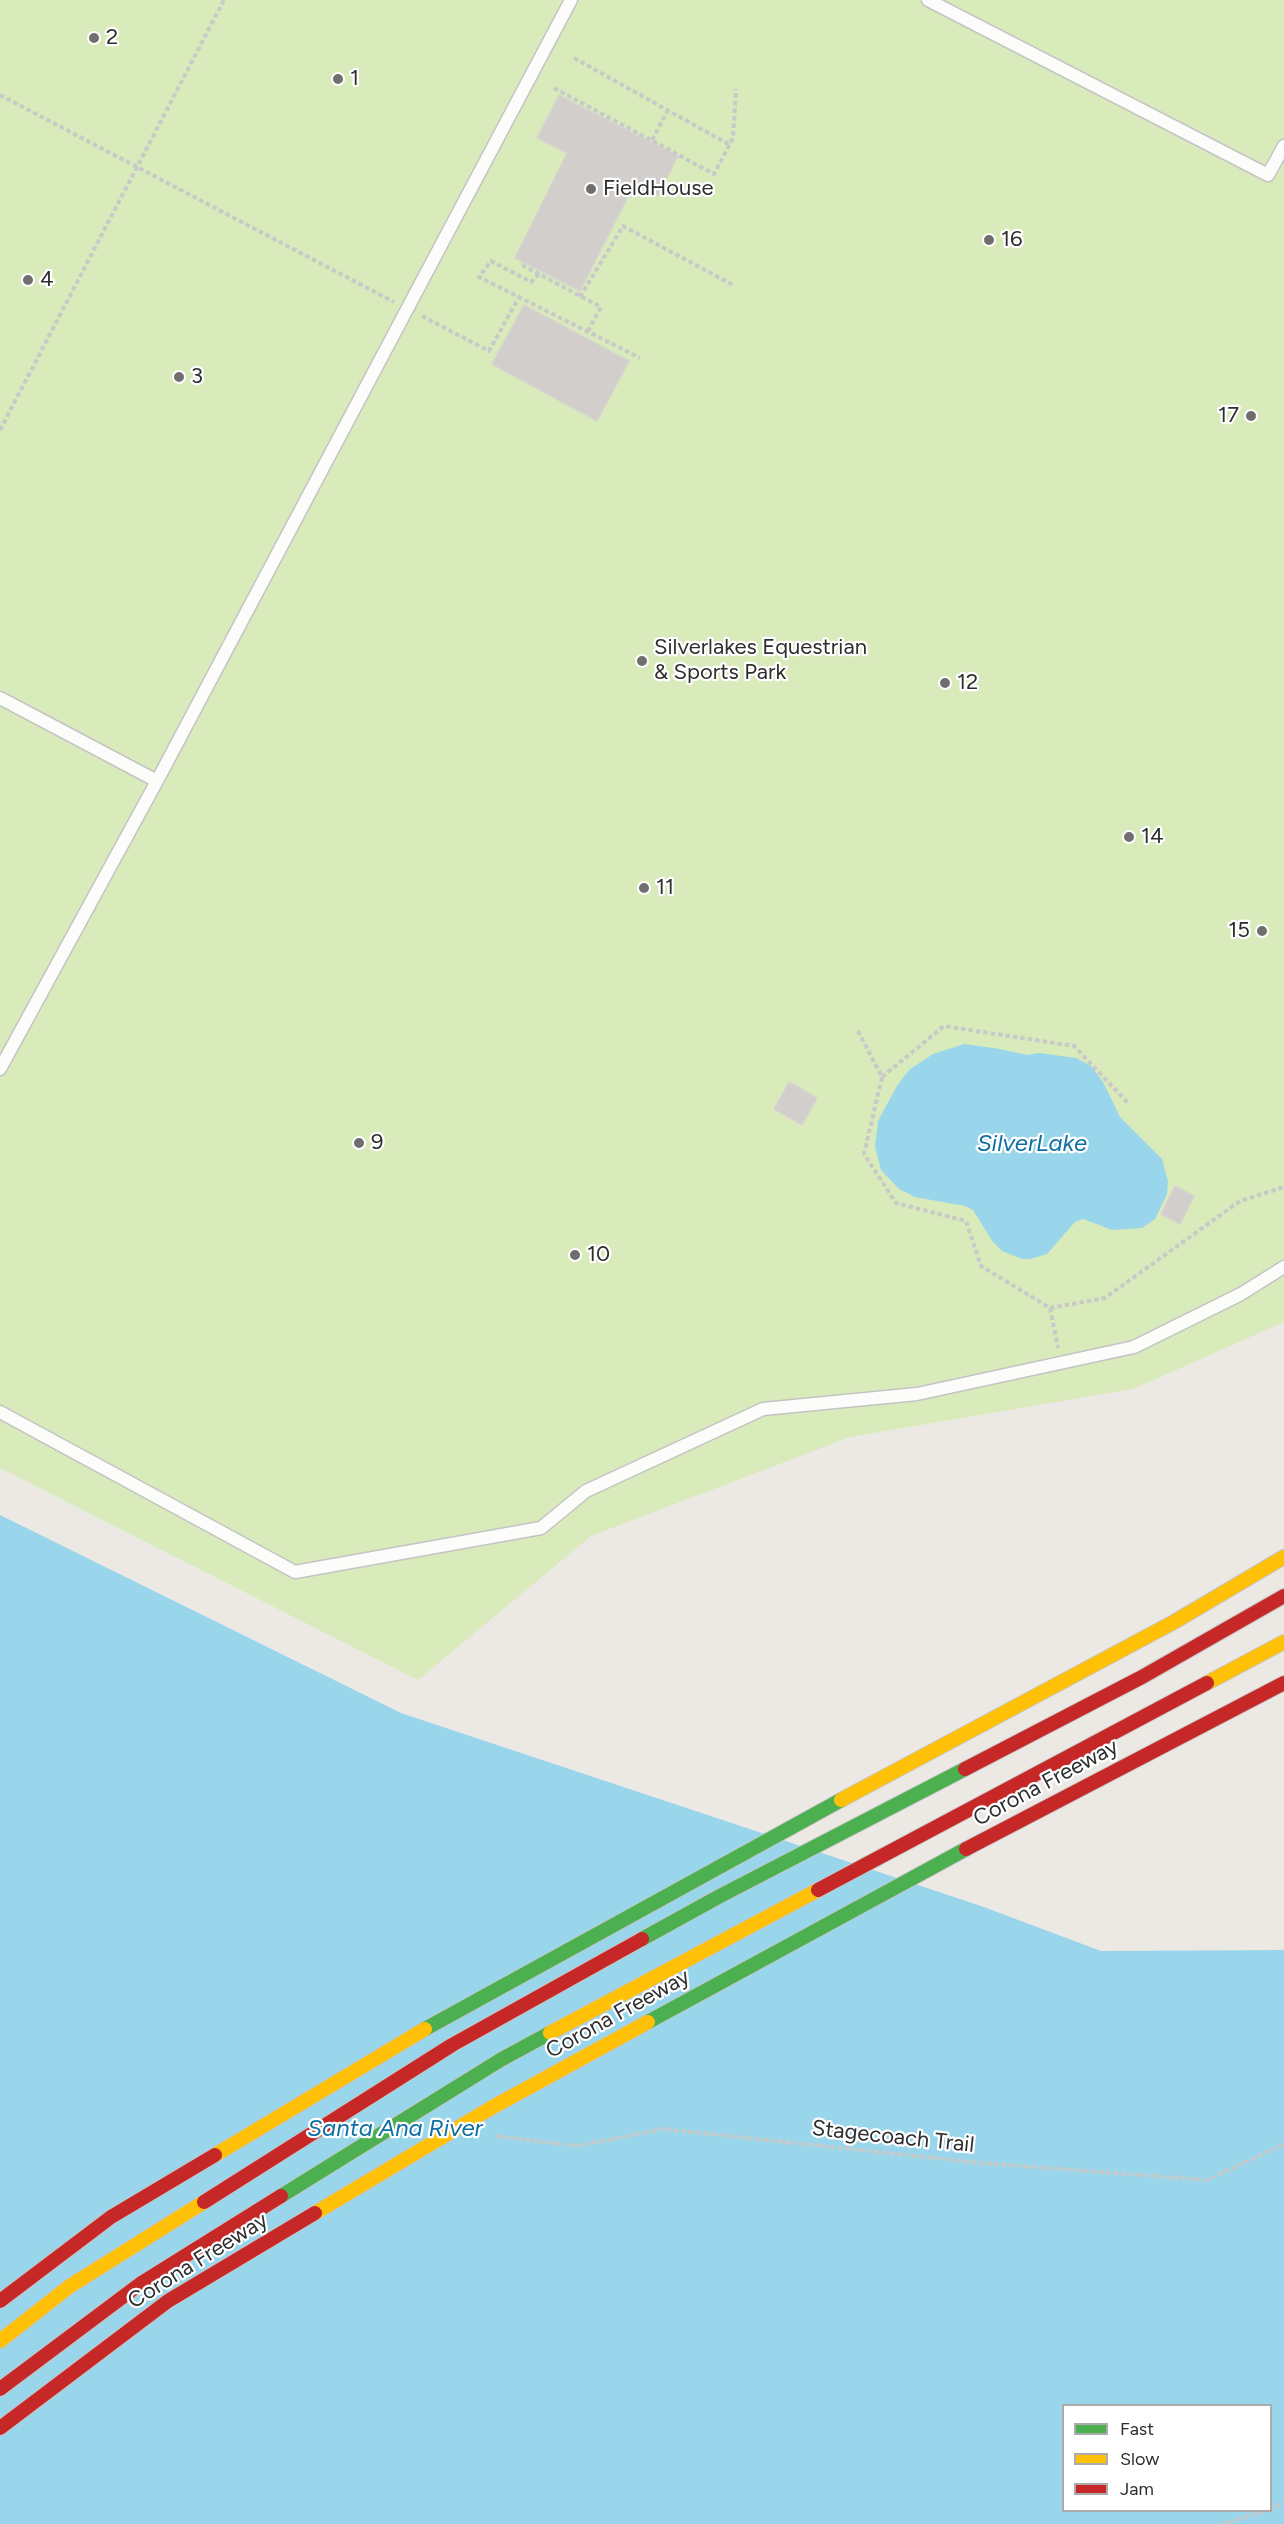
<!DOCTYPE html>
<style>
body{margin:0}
#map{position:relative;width:1284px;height:2524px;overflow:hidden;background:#ece8e4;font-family:Figtree,sans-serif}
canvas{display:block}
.legend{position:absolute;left:1062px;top:2404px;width:210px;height:108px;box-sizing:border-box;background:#fff;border:2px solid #ababab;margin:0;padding:8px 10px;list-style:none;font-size:18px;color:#2e2e2e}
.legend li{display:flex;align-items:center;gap:12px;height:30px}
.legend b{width:30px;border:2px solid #ababab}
</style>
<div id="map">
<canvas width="1284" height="2524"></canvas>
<ul class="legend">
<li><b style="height:8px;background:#4caf50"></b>Fast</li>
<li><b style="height:8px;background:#ffc107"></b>Slow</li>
<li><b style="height:8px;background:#c62828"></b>Jam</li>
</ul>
</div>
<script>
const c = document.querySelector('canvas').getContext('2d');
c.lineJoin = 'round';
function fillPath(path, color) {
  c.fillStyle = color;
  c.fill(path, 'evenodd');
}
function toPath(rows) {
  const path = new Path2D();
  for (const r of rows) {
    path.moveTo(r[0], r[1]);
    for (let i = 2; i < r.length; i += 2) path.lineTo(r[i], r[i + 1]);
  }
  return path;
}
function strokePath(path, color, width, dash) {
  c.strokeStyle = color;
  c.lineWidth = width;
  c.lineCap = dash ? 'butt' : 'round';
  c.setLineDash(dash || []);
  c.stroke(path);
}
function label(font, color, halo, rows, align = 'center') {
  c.font = font + ' Figtree,sans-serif';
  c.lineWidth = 4.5;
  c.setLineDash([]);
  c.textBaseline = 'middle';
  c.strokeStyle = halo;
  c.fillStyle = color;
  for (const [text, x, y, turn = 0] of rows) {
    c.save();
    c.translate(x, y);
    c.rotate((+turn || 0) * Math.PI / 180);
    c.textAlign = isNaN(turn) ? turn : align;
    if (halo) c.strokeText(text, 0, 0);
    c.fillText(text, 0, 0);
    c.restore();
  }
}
const pitch = toPath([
 [0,0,1284,0,1284,1322,1133,1389,850,1437,591,1536,418,1680,0,1468]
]);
const water = toPath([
 [964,1044,1000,1049,1027,1055,1039,1053,1076,1058,1091,1066,1103,1082,1120,1117,1162,1159,1168,1181,1167,1194,1155,1219,1142,1228,1112,1230,1083,1219,1075,1222,1047,1254,1030,1259,1022,1259,1002,1251,993,1242,973,1210,965,1206,915,1197,899,1189,881,1170,875,1146,878,1121,897,1086,909,1070,933,1054],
 [0,1515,401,1713,981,1906,1101,1951,1284,1950,1284,2524,0,2524],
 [1064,2406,1270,2406,1270,2510,1064,2510]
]);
const building = toPath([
 [559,95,678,156,658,195,635,183,580,291,515,258,567,153,537,138,559,95],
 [524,305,629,361,597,421,492,364,524,305],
 [789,1082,817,1098,802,1125,774,1109,789,1082],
 [1175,1186,1194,1196,1180,1224,1161,1214,1175,1186]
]);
const path = toPath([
 [574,58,730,145],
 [554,88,714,174,733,138,736,89],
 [0,95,394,302],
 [652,140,667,112],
 [522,265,601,307,588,331],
 [539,274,531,282,491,261,479,277,640,358],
 [580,297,623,226,733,285],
 [422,316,489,351,519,297],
 [0,430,224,0],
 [858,1031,882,1077,864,1154,896,1203,966,1221,981,1266,1050,1308,1058,1348],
 [882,1077,944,1026,1074,1046,1128,1103],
 [1050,1308,1105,1298,1240,1201,1284,1187],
 [496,2136,577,2146,663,2129,981,2163,1207,2180,1284,2144],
 [1270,2510,1284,2502],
 [1222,2524,1269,2510]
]);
const lane = toPath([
 [928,0,1268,175,1284,146],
 [0,698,157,781,571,0],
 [0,1069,157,781],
 [0,1412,295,1572,541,1528,586,1491,763,1409,917,1394,1134,1347,1241,1294,1284,1267]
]);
const fast = toPath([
 [642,1939,720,1896,965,1769],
 [648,2022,966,1849],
 [425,2029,841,1800],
 [281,2196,502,2059,550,2033]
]);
const slow = toPath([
 [1207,1683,1284,1642],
 [841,1800,1174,1622,1284,1557],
 [550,2033,818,1890],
 [215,2155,425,2029],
 [315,2213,491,2108,648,2022],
 [0,2341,70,2286,204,2202]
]);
const jam = toPath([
 [965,1769,1142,1677,1284,1596],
 [966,1849,1284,1683],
 [818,1890,1207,1683],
 [204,2202,452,2045,642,1939],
 [0,2301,111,2217,215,2155],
 [0,2389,140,2284,281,2196],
 [0,2428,168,2301,315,2213]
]);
const markers = [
 [94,38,6,"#706f6e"],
 [338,79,6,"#706f6e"],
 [591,189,6,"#706f6e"],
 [989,240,6,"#706f6e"],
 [28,280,6,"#706f6e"],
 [179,377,6,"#706f6e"],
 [1251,416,6,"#706f6e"],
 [642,661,6,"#706f6e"],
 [945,683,6,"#706f6e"],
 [1129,837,6,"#706f6e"],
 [644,888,6,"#706f6e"],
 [1262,931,6,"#706f6e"],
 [359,1143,6,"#706f6e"],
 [575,1255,6,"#706f6e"]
];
const poiNames = [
 ["2",106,38],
 ["1",350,79],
 ["FieldHouse",603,189],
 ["16",1001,240],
 ["4",40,280],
 ["3",191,377],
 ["17",1239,416,"right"],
 ["Silverlakes Equestrian",654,648],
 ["& Sports Park",654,673],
 ["12",957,683],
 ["14",1141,837],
 ["11",656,888],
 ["15",1250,931,"right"],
 ["9",371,1143],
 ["10",587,1255]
];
const streetNames = [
 ["Corona Freeway",1046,1783,-28],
 ["Corona Freeway",618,2014,-29],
 ["Stagecoach Trail",893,2137,6],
 ["Corona Freeway",198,2261,-32]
];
const waterNames = [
 ["SilverLake",1032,1144],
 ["Santa Ana River",395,2129]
];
fillPath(pitch, '#d9eabb');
fillPath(water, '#99d6ec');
fillPath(building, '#d1cecb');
strokePath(building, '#d7d4d0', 1.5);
strokePath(lane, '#c5c4c5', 15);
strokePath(fast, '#c6c5c4', 16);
strokePath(slow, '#c6c5c4', 16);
strokePath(jam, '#c6c5c4', 16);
strokePath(path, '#c9c9c8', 4, [4.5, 3]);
strokePath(lane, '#fcfcfb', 12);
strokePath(fast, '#4caf50', 14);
strokePath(slow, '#ffc107', 14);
strokePath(jam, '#c62828', 14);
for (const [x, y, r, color] of markers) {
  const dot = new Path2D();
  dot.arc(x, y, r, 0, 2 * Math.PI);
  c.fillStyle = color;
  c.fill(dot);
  strokePath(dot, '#fff', 2);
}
label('22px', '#2e2e2e', '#fff', poiNames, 'left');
label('22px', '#2e2e2e', '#fff', streetNames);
label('italic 24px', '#0d6fa3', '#fff', waterNames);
</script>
